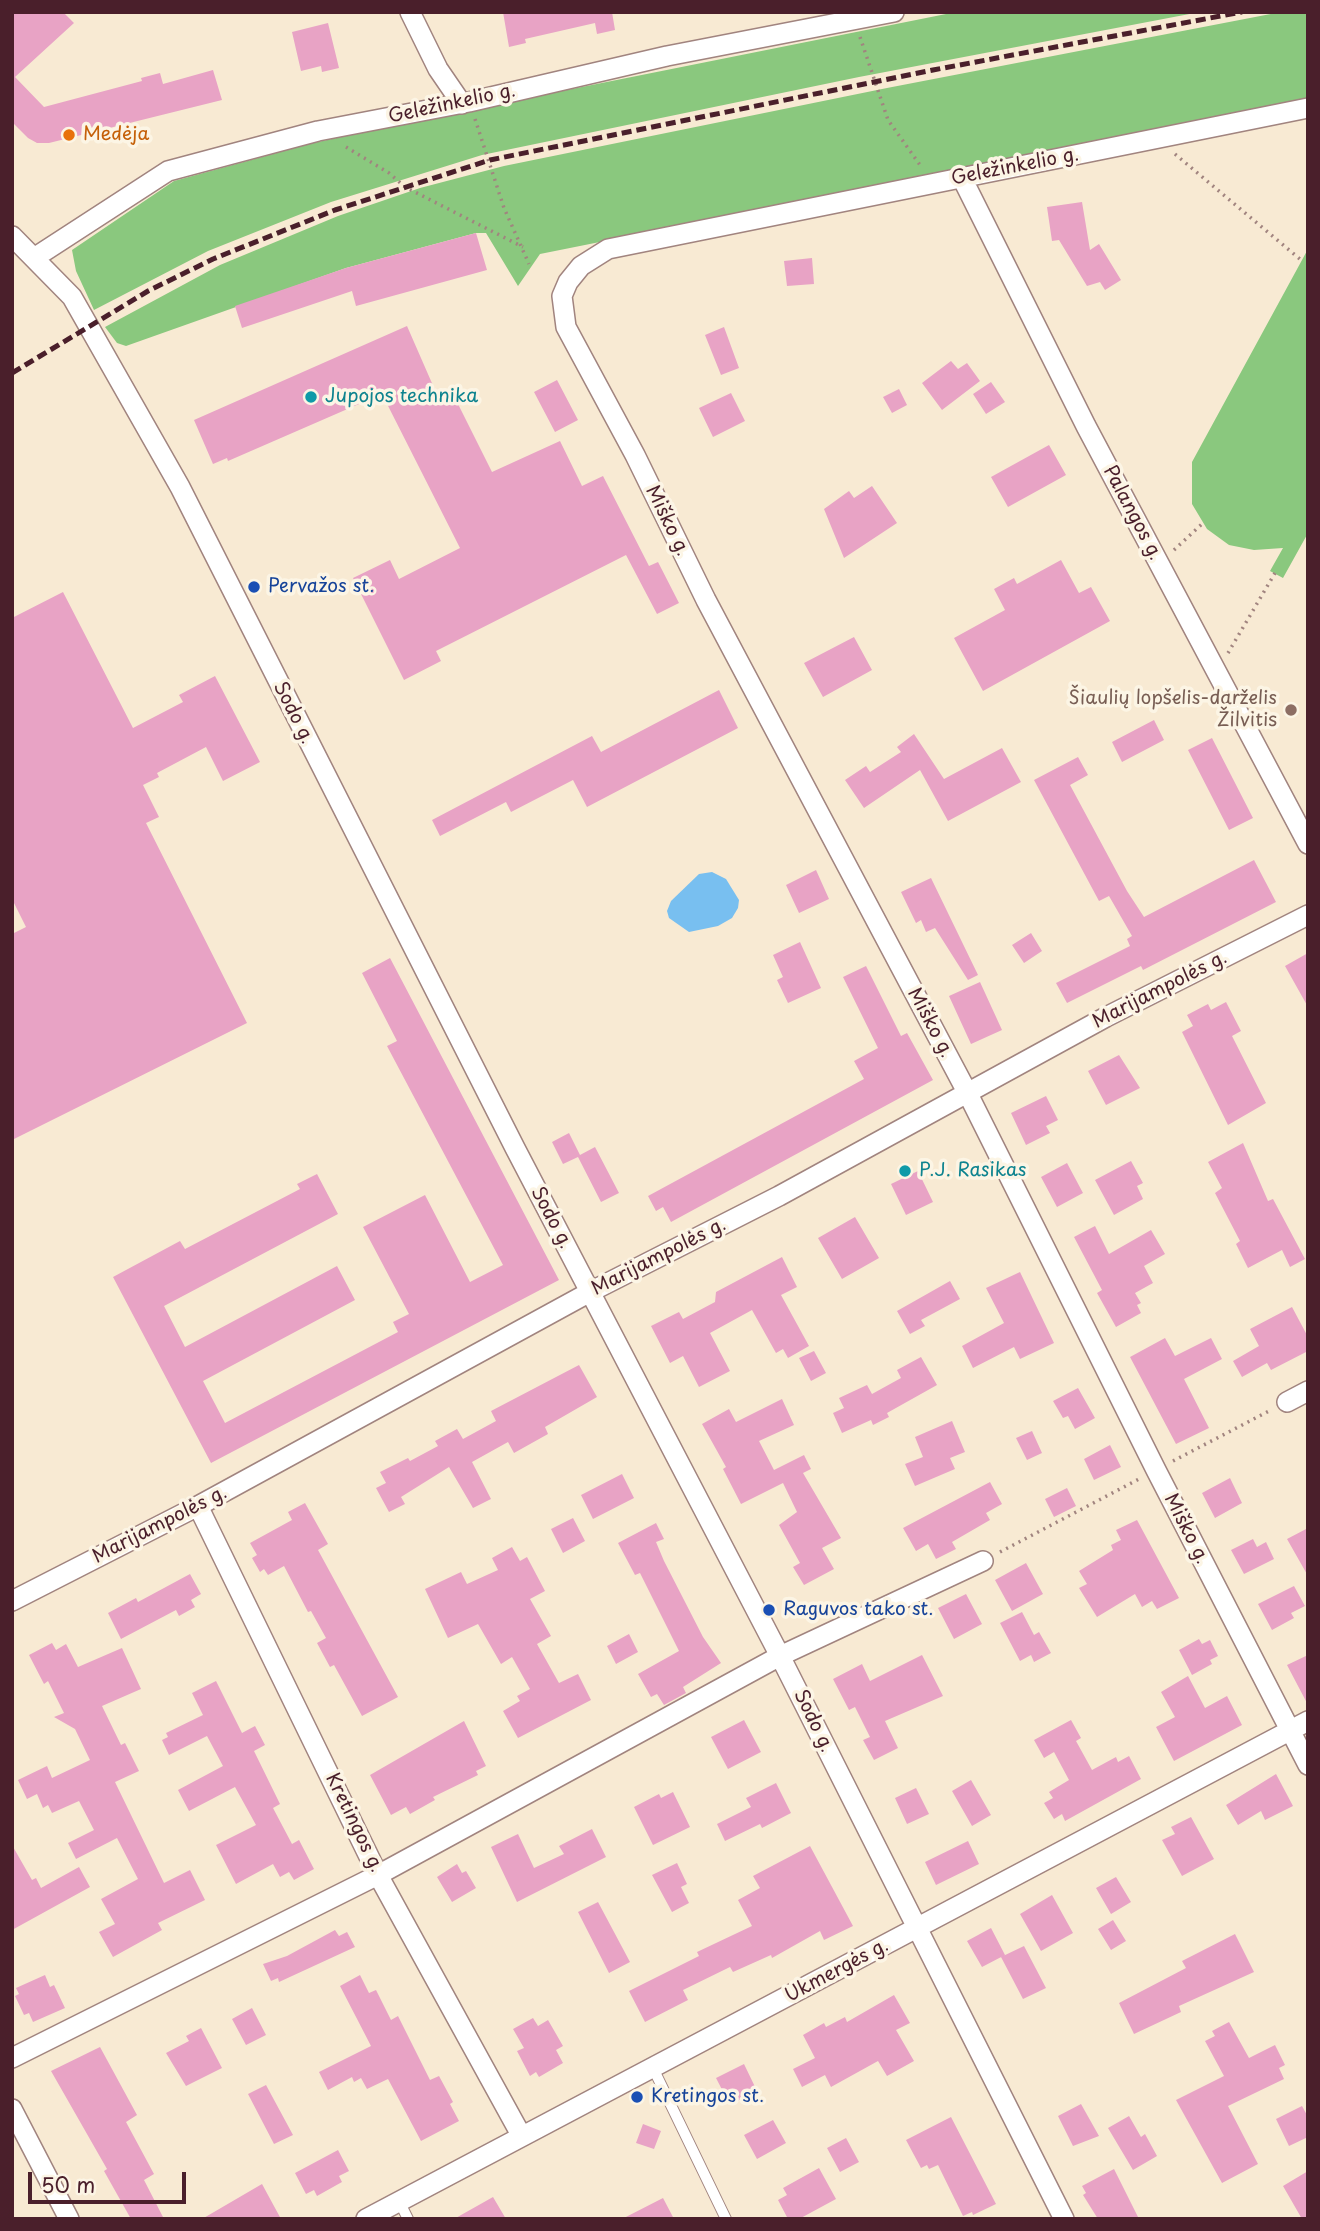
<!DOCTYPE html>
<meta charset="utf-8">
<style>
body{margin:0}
#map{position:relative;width:1320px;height:2231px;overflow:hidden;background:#f8ead3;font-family:"Playpen Sans",sans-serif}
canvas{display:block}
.frame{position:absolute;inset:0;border:14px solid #4a1f2b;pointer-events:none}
.scale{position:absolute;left:28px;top:2172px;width:158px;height:32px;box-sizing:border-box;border:4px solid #4a1f2b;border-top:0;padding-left:9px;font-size:21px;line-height:24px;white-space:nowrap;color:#4a1f2b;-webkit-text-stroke:5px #fcf5e5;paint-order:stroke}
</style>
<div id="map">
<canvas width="1320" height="2231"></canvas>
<div class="frame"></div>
<div class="scale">50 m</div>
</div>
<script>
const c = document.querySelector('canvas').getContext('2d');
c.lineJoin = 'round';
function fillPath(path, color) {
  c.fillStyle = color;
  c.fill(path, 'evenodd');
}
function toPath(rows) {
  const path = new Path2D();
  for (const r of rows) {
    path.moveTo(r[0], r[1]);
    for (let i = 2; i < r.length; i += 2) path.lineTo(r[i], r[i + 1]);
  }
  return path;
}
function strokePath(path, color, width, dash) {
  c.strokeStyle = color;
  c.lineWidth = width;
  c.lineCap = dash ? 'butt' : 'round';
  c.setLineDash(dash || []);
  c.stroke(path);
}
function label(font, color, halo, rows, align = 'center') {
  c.font = font + ' "Playpen Sans",sans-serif';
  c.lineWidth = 7;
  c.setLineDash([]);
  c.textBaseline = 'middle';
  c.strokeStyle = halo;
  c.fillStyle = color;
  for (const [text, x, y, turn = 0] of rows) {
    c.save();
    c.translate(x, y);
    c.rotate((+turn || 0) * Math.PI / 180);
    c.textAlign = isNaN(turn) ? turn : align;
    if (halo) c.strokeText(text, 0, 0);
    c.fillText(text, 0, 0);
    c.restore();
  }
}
const green = toPath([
 [956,12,1200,12,859,77,482,155,331,202,208,251,94,310,76,271,72,250,174,181,313,143,467,110],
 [1281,12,1308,12,1308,100,540,254,518,286,486,233,476,233,346,268,126,346,117,343,105,327,220,265,338,216,420,188,504,166,887,88],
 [1308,249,1308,533,1283,578,1270,571,1283,548,1254,550,1229,545,1207,529,1192,504,1192,462]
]);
const water = toPath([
 [712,872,726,879,739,900,738,908,732,918,718,926,689,932,669,918,667,911,671,901,699,874]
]);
const building = toPath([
 [12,12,63,12,74,23,15,77,44,107,142,81,141,78,160,73,163,84,213,70,222,100,49,143,37,143,28,138,12,122],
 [503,12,612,12,615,30,597,34,595,23,525,39,526,43,509,47],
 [328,23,339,68,322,72,321,66,301,71,292,32],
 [1082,202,1090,250,1099,244,1121,280,1105,290,1100,282,1087,286,1059,240,1052,241,1047,207],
 [476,233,487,270,356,306,352,291,242,328,235,306,346,268],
 [812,258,814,284,787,286,784,261],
 [407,326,438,397,451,390,492,472,560,441,582,486,603,476,649,566,658,562,679,603,657,614,626,555,436,651,441,661,404,680,353,578,390,560,399,579,460,548,382,394,228,461,227,458,213,464,194,420],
 [724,327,739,368,721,375,705,335],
 [951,361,958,369,967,363,980,381,942,410,922,383],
 [557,380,578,420,555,432,534,392],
 [991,382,1005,402,986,414,973,394],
 [899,389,907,405,892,413,883,397],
 [731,393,745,421,713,437,699,408],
 [1049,445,1066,475,1008,507,991,477],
 [872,486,897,523,844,558,824,509,849,491,854,498],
 [1061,560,1079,593,1091,587,1110,621,983,691,954,638,1005,610,994,589,1014,578,1017,584],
 [63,592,133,728,183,702,179,695,215,676,260,762,223,781,206,747,157,773,159,777,143,785,159,817,146,823,247,1023,12,1140,12,934,26,927,12,899,12,618],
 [854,637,872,670,823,697,804,663],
 [719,690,738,728,587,807,573,780,511,812,506,802,440,836,432,820,592,736,601,752],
 [1154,720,1164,740,1122,762,1112,742],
 [914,734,944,779,1002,748,1021,782,948,821,920,770,864,808,845,780,866,766,870,772,901,752,897,747],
 [1212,738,1253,818,1229,830,1188,750],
 [1078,757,1088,775,1070,785,1127,891,1144,917,1254,860,1276,902,1143,970,1141,966,1067,1003,1056,983,1130,946,1127,939,1132,936,1109,896,1099,901,1034,780],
 [816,870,829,899,799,913,786,885],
 [931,878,978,975,968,980,935,928,926,932,921,920,916,923,901,892],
 [1031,933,1042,951,1024,963,1012,945],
 [800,942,821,988,788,1003,777,980,783,977,773,955],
 [1308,953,1308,1007,1285,966],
 [390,958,559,1280,211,1463,113,1277,180,1241,185,1249,300,1189,297,1184,317,1174,338,1214,164,1306,185,1347,337,1266,355,1300,203,1381,225,1423,398,1332,393,1322,409,1314,363,1227,425,1195,470,1282,503,1265,387,1046,397,1041,362,973],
 [866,966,901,1036,907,1033,933,1080,671,1222,663,1207,656,1211,648,1196,864,1079,854,1061,878,1048,843,977],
 [980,982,1002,1030,971,1044,949,996],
 [1226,1002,1241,1031,1232,1036,1266,1103,1228,1125,1182,1032,1193,1026,1187,1015,1208,1004,1211,1010],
 [1119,1055,1140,1088,1106,1105,1088,1071],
 [1046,1096,1058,1120,1046,1126,1050,1133,1026,1145,1011,1113],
 [569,1133,580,1155,595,1147,619,1193,601,1202,578,1157,563,1164,552,1142],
 [1243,1143,1268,1201,1273,1199,1305,1259,1290,1267,1282,1250,1248,1268,1236,1244,1240,1241,1215,1193,1222,1188,1208,1162],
 [1131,1161,1143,1183,1137,1186,1143,1199,1114,1215,1095,1180],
 [1067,1163,1083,1193,1057,1207,1041,1177],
 [918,1171,933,1202,906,1215,891,1184],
 [855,1217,879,1258,842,1279,818,1238],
 [1095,1226,1109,1254,1151,1230,1165,1254,1144,1266,1153,1283,1135,1293,1141,1303,1137,1305,1141,1313,1116,1327,1097,1293,1102,1290,1074,1237],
 [782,1257,797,1287,781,1295,809,1346,788,1358,783,1349,776,1353,752,1310,710,1333,730,1371,699,1387,683,1356,670,1363,651,1326,679,1312,683,1319,715,1302,716,1292],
 [1020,1272,1054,1343,1020,1359,1014,1347,973,1368,962,1346,1004,1323,986,1288],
 [950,1281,960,1299,921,1320,925,1326,910,1334,897,1311],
 [1292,1307,1308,1337,1308,1351,1271,1370,1267,1363,1242,1377,1233,1361,1259,1346,1250,1329],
 [1165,1338,1175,1356,1211,1338,1222,1359,1184,1379,1209,1428,1176,1444,1130,1357],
 [814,1351,826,1373,811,1381,799,1358],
 [921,1357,937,1385,887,1413,889,1417,873,1425,871,1420,842,1433,833,1413,844,1408,839,1398,867,1385,872,1394,901,1378,897,1370],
 [579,1365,597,1397,545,1427,548,1434,514,1453,508,1442,472,1462,491,1499,473,1508,449,1467,401,1497,405,1504,389,1512,376,1488,386,1483,380,1472,408,1458,410,1461,438,1446,435,1441,457,1429,463,1439,496,1421,491,1411],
 [1078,1388,1095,1418,1075,1429,1068,1416,1063,1418,1053,1401],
 [782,1399,794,1425,759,1441,774,1470,804,1455,811,1469,803,1473,841,1538,822,1548,834,1569,804,1585,793,1567,800,1563,779,1525,797,1512,783,1483,741,1504,723,1469,726,1467,702,1424,729,1409,736,1422],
 [952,1421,965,1452,950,1458,955,1469,915,1486,905,1464,923,1457,915,1437],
 [1032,1431,1042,1453,1027,1460,1016,1438],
 [1110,1445,1121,1467,1094,1480,1084,1459],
 [622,1474,634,1498,593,1519,581,1495],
 [1230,1478,1242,1503,1215,1518,1202,1493],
 [990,1482,1002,1504,986,1513,990,1520,952,1542,956,1549,936,1559,928,1544,916,1551,903,1528],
 [1067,1488,1076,1506,1054,1517,1045,1499],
 [305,1503,328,1544,318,1550,398,1697,362,1716,334,1665,330,1667,317,1643,326,1638,311,1611,308,1612,284,1566,268,1575,264,1569,260,1572,252,1558,257,1555,250,1543,292,1520,288,1512],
 [573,1518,585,1541,563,1553,551,1529],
 [1137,1520,1179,1598,1157,1609,1152,1601,1142,1607,1135,1594,1097,1617,1079,1588,1087,1584,1079,1571,1113,1550,1111,1545,1121,1540,1116,1530],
 [656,1523,664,1539,656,1542,664,1561,703,1637,721,1663,683,1687,686,1693,664,1705,657,1694,651,1697,638,1674,679,1651,640,1573,635,1575,618,1543],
 [1308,1528,1308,1576,1287,1539],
 [1253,1539,1257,1547,1266,1542,1274,1559,1244,1574,1231,1550],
 [512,1547,520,1561,527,1557,545,1591,530,1599,551,1636,537,1644,559,1683,578,1674,591,1700,518,1738,503,1711,520,1701,517,1696,530,1689,512,1657,501,1664,478,1624,448,1638,425,1589,461,1572,467,1584,498,1570,492,1558],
 [1026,1563,1043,1594,1012,1611,995,1580],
 [190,1574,201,1594,191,1600,195,1607,179,1616,176,1610,121,1639,108,1613,136,1598,138,1602],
 [1294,1586,1305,1606,1291,1613,1294,1618,1272,1630,1258,1604],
 [966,1594,982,1624,954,1639,938,1608],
 [1022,1612,1034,1635,1039,1632,1051,1653,1034,1662,1031,1655,1020,1661,1000,1623],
 [629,1634,638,1652,616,1664,607,1646],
 [1199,1639,1202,1644,1210,1640,1218,1656,1210,1660,1212,1664,1192,1675,1179,1650],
 [52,1643,56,1650,66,1644,78,1667,122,1648,141,1689,102,1706,121,1745,125,1743,139,1771,115,1782,164,1883,190,1870,205,1900,158,1923,162,1930,113,1957,99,1932,115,1924,101,1899,138,1879,117,1838,76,1859,68,1843,94,1830,79,1801,52,1813,48,1805,43,1808,37,1794,27,1799,18,1780,47,1766,52,1778,90,1760,75,1729,54,1717,64,1713,48,1681,44,1684,29,1655],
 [922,1655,943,1696,885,1721,898,1748,874,1760,863,1740,870,1737,855,1707,849,1710,833,1679,862,1664,870,1681],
 [1308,1655,1308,1705,1287,1665],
 [1188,1676,1205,1708,1227,1696,1242,1725,1174,1761,1156,1727,1175,1717,1161,1692],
 [216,1681,242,1733,255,1726,265,1745,254,1751,280,1804,273,1808,292,1844,299,1840,314,1869,294,1880,289,1872,280,1877,273,1864,236,1884,216,1845,256,1825,235,1787,189,1811,178,1790,223,1766,207,1736,169,1755,162,1740,168,1737,166,1733,203,1715,192,1693],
 [744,1720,761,1752,728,1769,711,1737],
 [1071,1720,1081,1738,1076,1741,1092,1770,1116,1757,1118,1762,1129,1756,1141,1779,1065,1821,1062,1814,1054,1819,1044,1803,1053,1798,1049,1792,1069,1780,1054,1752,1044,1758,1034,1740],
 [464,1721,486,1766,476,1771,478,1775,433,1797,435,1800,410,1814,406,1807,391,1815,370,1775],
 [1276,1774,1293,1806,1265,1820,1261,1811,1238,1825,1226,1805],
 [971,1780,991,1815,972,1826,952,1791],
 [776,1783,791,1813,762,1828,760,1824,725,1841,717,1824,751,1807,746,1798],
 [916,1788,929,1814,907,1824,895,1798],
 [673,1792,690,1827,653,1845,634,1807,659,1794,661,1798],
 [1191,1817,1214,1859,1182,1876,1162,1840,1175,1834,1171,1827],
 [592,1829,606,1857,517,1902,491,1847,518,1834,534,1868,564,1854,559,1846],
 [968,1841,979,1864,936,1885,925,1862],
 [12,1845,32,1880,36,1878,41,1888,79,1867,90,1887,12,1930],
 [810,1846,853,1926,824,1940,820,1931,772,1958,771,1955,733,1972,730,1967,683,1990,688,2000,645,2022,629,1991,699,1956,697,1952,752,1926,738,1900,760,1888,753,1876],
 [677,1863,687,1884,681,1887,689,1903,672,1912,652,1875],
 [457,1864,462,1873,466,1871,476,1888,452,1902,437,1877],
 [1116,1877,1131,1902,1111,1914,1096,1888],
 [1052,1895,1073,1933,1041,1951,1020,1914],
 [598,1902,630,1962,609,1973,578,1912],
 [1113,1920,1126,1941,1111,1950,1098,1929],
 [991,1928,1005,1955,982,1967,967,1941],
 [335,1930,339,1936,347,1932,355,1947,279,1982,278,1978,271,1981,263,1964,287,1956],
 [1235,1934,1254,1972,1179,2006,1181,2012,1134,2034,1119,2003,1186,1968,1182,1961],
 [1024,1946,1046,1988,1023,1999,1001,1957],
 [45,1975,50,1987,54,1985,65,2008,33,2022,29,2013,24,2015,15,1996,19,1994,16,1988],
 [360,1975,369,1993,376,1990,391,2020,398,2016,430,2080,439,2076,453,2102,450,2104,459,2121,421,2141,388,2079,367,2089,361,2078,354,2082,352,2077,328,2090,319,2072,371,2046,340,1986],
 [894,1995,910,2023,896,2030,914,2061,887,2076,878,2061,831,2087,825,2075,802,2087,793,2069,815,2058,803,2035,824,2023,826,2027,845,2017,847,2022],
 [252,2008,266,2035,246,2045,232,2019],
 [533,2018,538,2026,548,2020,563,2046,556,2050,563,2063,539,2077,536,2072,530,2076,517,2051,524,2048,513,2029],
 [1229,2022,1249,2058,1275,2045,1285,2065,1279,2068,1284,2079,1228,2106,1258,2164,1222,2183,1176,2100,1224,2076,1205,2041,1215,2036,1212,2031],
 [201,2028,222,2068,186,2086,166,2053,189,2041,186,2036],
 [100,2047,137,2115,126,2122,154,2174,144,2180,164,2219,131,2219,104,2171,107,2169,51,2071],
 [744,2064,757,2091,730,2105,716,2078],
 [266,2085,293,2135,274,2144,248,2094],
 [1081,2104,1099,2136,1073,2146,1058,2116],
 [1302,2106,1308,2117,1308,2137,1289,2146,1276,2119],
 [1129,2116,1141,2137,1145,2134,1157,2156,1133,2170,1108,2128],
 [951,2117,996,2204,973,2215,972,2212,963,2216,938,2165,929,2169,927,2165,921,2168,906,2140],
 [773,2120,786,2143,757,2159,744,2135],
 [643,2124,661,2131,654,2149,636,2143],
 [846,2138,859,2162,840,2172,827,2148],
 [338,2150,349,2171,339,2176,342,2182,317,2196,314,2190,306,2194,295,2173],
 [819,2168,836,2199,799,2219,788,2219,778,2200,787,2195,783,2188],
 [1114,2169,1139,2219,1098,2219,1083,2195,1086,2193,1082,2186],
 [1308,2171,1308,2219,1302,2219,1283,2186],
 [262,2184,281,2219,202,2219],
 [493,2197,506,2219,454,2219],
 [663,2198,674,2219,622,2219]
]);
const path = toPath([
 [860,37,888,120,920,165],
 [475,119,504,208,529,264],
 [346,147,389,173,405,187,523,247],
 [1175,154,1301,260],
 [1174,550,1203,523],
 [1228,653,1275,573],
 [1173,1461,1269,1411],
 [1000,1552,1139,1479]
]);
const service = toPath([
 [653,2068,726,2219],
 [399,2201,408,2219]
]);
const minor = toPath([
 [410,12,438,69,462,104],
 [1308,108,608,249,581,266,568,282,562,296,566,327,635,455,706,600,967,1092,1156,1470,1308,1765],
 [962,178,1086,426,1308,844],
 [12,236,72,297,180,487,515,1148,780,1656,1064,2219],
 [34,258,168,171,318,131,469,102,667,56,894,12],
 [1287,1402,1308,1391],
 [198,1506,378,1875,521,2135],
 [12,1601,198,1506,590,1292,779,1196,1106,1017,1308,915],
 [12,2058,378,1875,780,1656,983,1561],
 [12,2109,69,2219],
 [366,2219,1308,1721]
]);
const rail = toPath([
 [12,373,148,291,213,259,335,210,490,160,933,70,1242,12]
]);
const markers = [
 [69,135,7,"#e8710a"],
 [311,397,7,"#0f9aa8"],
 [254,587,7,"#1a4fb4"],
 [1291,710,7,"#8d6e63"],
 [905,1171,7,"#0f9aa8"],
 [769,1610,7,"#1a4fb4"],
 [637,2097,7,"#1a4fb4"]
];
const streetNames = [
 ["Geležinkelio g.",452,104,-12],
 ["Geležinkelio g.",1015,167,-11],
 ["Palangos g.",1132,513,62],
 ["Miško g.",667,521,64],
 ["Sodo g.",293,713,63],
 ["Marijampolės g.",1160,990,-27],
 ["Miško g.",930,1023,62],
 ["Sodo g.",551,1218,62],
 ["Marijampolės g.",659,1257,-27],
 ["Marijampolės g.",160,1525,-27],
 ["Miško g.",1186,1529,63],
 ["Sodo g.",813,1721,64],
 ["Kretingos g.",354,1823,64],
 ["Ukmergės g.",837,1971,-28]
];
const foodNames = [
 ["Medėja",83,135]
];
const cultureNames = [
 ["Jupojos technika",325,397],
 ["P.J. Rasikas",919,1171]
];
const transitNames = [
 ["Pervažos st.",268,587],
 ["Raguvos tako st.",783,1610],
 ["Kretingos st.",651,2097]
];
const educationNames = [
 ["Šiaulių lopšelis-darželis",1277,699],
 ["Žilvitis",1277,721]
];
fillPath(green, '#8ac87e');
fillPath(water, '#78bff0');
fillPath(building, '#e8a3c5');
strokePath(service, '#a1847f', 12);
strokePath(minor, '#a1847f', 22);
strokePath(path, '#a1847f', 3.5, [2, 5]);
strokePath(service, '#fff', 10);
strokePath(minor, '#fff', 19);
strokePath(rail, '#4a1f2b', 5, [10, 5]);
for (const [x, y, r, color] of markers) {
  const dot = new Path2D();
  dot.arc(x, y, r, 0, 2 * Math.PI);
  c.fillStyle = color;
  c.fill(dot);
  strokePath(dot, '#fcf5e5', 2.5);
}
label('19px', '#4a1f2b', '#fcf5e5', streetNames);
label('19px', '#c56008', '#fcf5e5', foodNames, 'left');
label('19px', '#0d838f', '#fcf5e5', cultureNames, 'left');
label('19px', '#164399', '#fcf5e5', transitNames, 'left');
label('19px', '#785e54', '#fcf5e5', educationNames, 'right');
</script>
